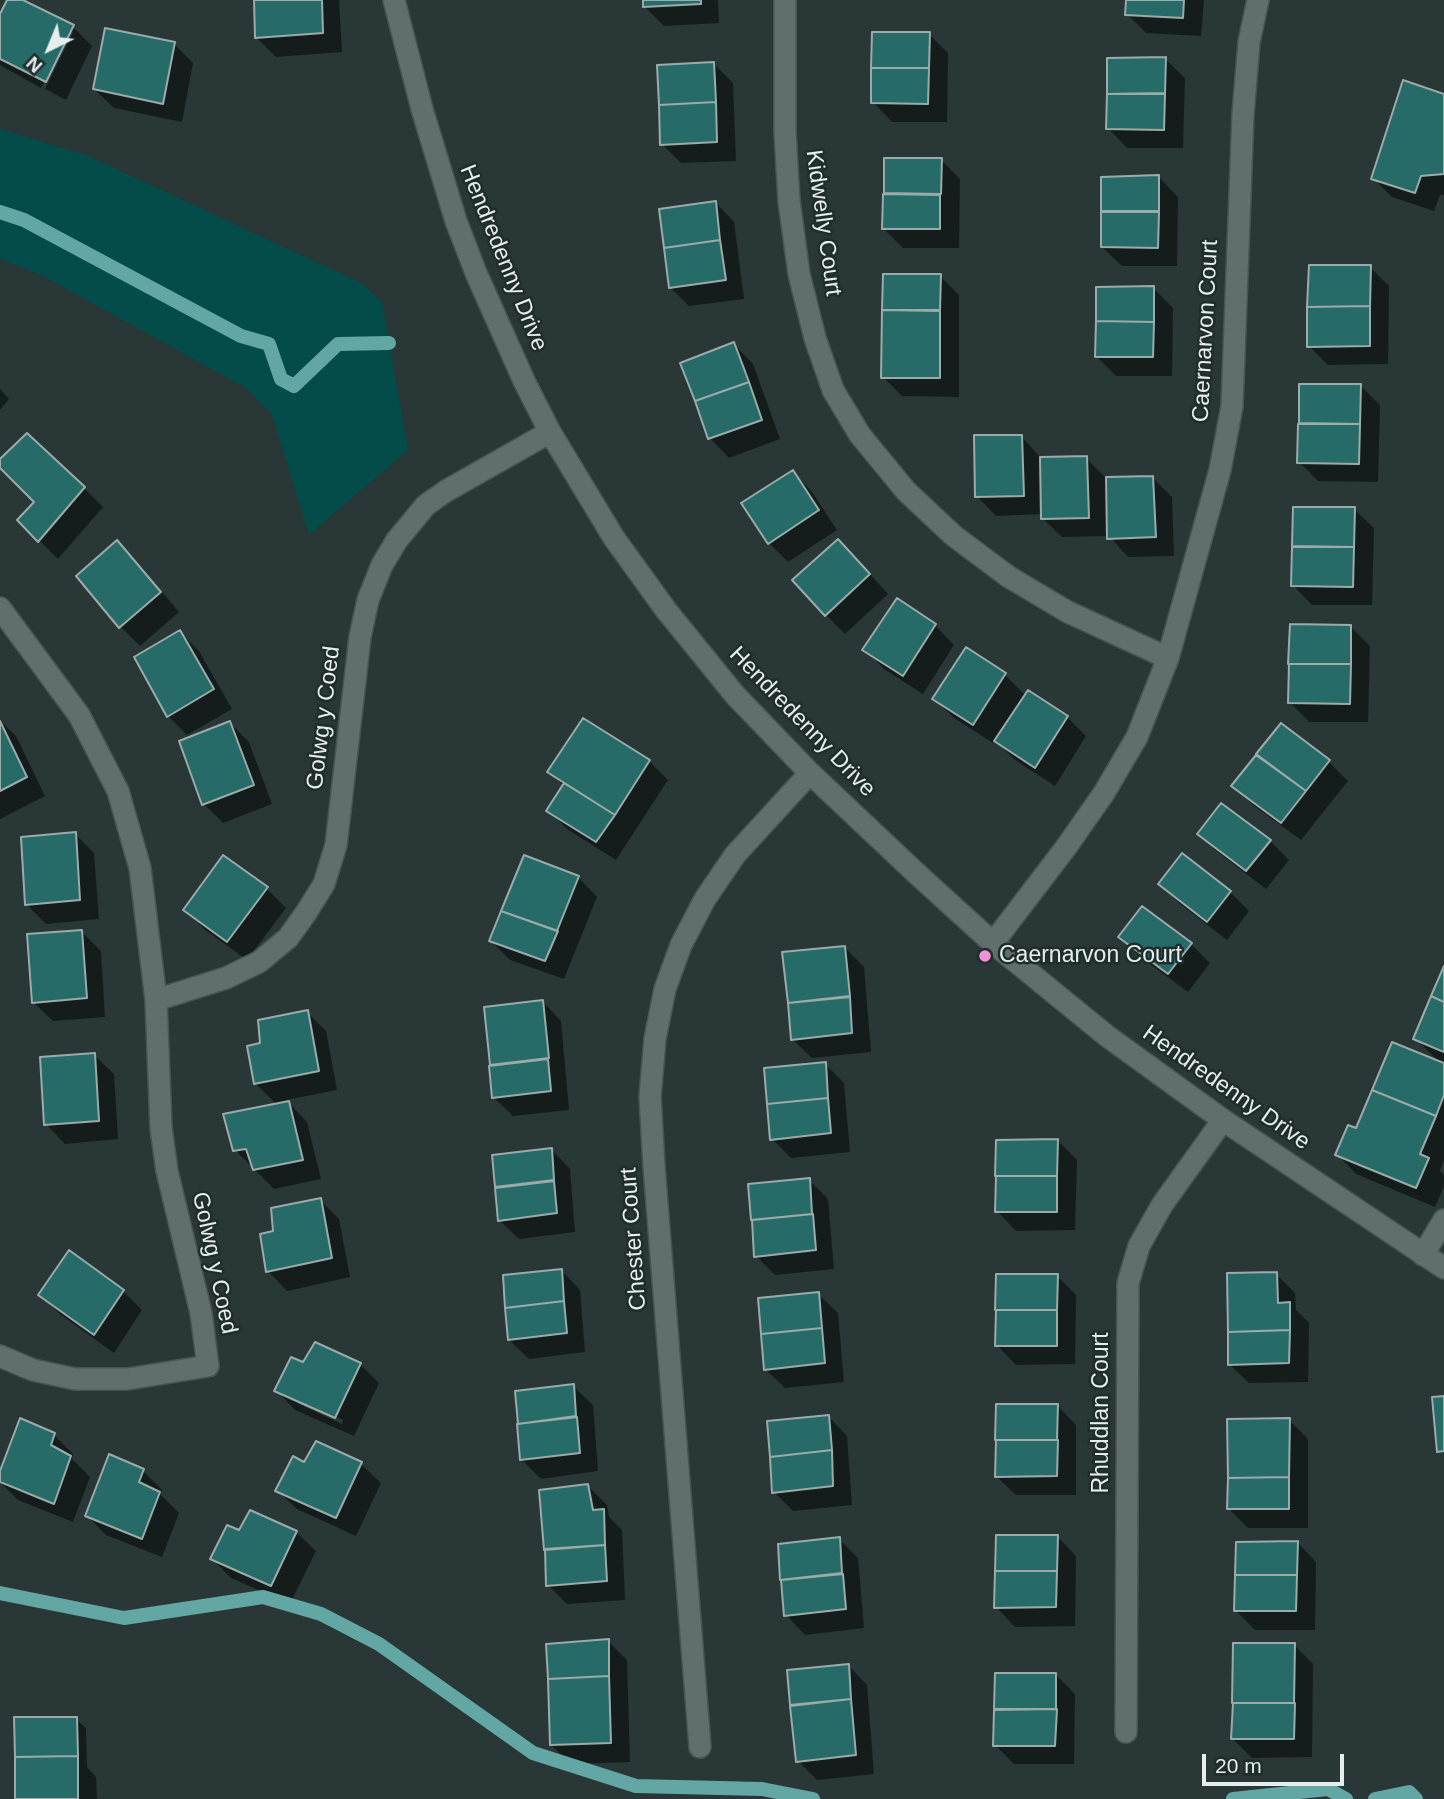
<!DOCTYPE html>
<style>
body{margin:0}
#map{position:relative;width:1444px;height:1799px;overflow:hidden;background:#293736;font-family:Helvetica,sans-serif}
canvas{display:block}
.north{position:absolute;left:14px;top:14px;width:70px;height:70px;-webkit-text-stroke:5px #1f2d2c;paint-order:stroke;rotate:223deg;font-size:19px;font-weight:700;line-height:28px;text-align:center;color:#e5eeed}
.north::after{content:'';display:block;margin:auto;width:24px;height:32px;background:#e5eeed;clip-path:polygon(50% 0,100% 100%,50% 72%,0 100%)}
.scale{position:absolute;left:1202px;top:1754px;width:142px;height:32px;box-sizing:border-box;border:4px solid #e5eeed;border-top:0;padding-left:9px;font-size:21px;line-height:24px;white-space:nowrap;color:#e5eeed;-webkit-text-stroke:5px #1f2d2c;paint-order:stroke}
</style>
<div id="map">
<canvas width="1444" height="1799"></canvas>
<div class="north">N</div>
<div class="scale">20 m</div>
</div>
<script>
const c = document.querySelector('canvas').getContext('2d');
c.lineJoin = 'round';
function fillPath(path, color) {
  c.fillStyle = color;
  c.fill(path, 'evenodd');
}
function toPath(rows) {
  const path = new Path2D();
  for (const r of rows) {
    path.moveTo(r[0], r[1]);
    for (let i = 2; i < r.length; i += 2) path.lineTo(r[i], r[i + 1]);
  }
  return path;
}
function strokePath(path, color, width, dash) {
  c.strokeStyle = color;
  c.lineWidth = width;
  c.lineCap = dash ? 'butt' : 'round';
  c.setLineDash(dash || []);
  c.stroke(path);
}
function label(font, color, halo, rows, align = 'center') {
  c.font = font + ' Helvetica,sans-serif';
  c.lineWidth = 5;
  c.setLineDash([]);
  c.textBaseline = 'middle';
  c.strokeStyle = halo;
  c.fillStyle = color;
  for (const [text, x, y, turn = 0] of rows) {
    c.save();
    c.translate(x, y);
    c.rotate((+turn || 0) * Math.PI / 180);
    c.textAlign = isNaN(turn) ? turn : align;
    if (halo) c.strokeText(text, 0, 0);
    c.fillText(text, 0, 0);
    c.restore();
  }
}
const green = toPath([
 [0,129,86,155,361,283,382,302,408,450,309,535,272,415,246,388,43,276,0,259]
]);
const shadow = toPath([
 [9,0,19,0,73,27,92,46,66,100,45,89,73,32,69,32,41,88,0,65,0,18],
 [256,0,339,0,342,52,276,57,257,38],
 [644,0,718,0,719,23,664,26,645,7],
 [1128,0,1204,0,1201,36,1146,33,1127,14],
 [929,34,948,53,947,122,892,122,873,102],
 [174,44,193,63,182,122,114,108,94,89],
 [1165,59,1185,78,1183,148,1127,148,1108,128,1109,60],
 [714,64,733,83,736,161,681,163,662,144],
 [1444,96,1444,195,1440,195,1434,211,1392,197,1373,178],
 [886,160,941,160,960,179,959,248,903,248,884,229],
 [1159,177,1178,197,1177,266,1122,266,1102,247,1103,178],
 [715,202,734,222,744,299,689,306,670,287],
 [1370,267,1389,286,1388,364,1328,365,1309,346],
 [885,276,940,276,959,295,959,397,902,396,883,377],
 [1153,288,1173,308,1172,376,1116,376,1097,357],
 [734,344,753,364,780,439,729,458,710,438],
 [1301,386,1361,386,1380,405,1378,482,1318,481,1299,462],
 [0,389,9,399,0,410],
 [1021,436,1041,458,1086,458,1106,478,1153,478,1172,497,1174,556,1128,557,1109,536,1062,537,1042,518,1042,514,996,516,977,496],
 [0,462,84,488,103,507,58,559,19,520,36,502,0,466],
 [793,472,812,492,837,530,788,562,769,543],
 [1295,509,1354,509,1374,528,1372,605,1312,605,1293,585],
 [117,542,136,561,179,612,140,646,121,627,78,576],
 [857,560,888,594,845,634,826,615],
 [897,600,935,625,954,645,923,694,884,669,865,649],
 [1351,627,1370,646,1368,722,1309,722,1290,702],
 [180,632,199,651,232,709,187,735,168,716],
 [966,650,1005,675,1026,696,1067,717,1086,736,1055,786,1015,760,995,740,993,743,954,718,934,698],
 [0,721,16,736,45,796,0,819],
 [230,723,249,742,272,804,223,823,204,804],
 [1281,725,1329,762,1348,781,1301,840,1253,805,1234,786],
 [649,761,668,780,616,860,567,829,548,810,564,786,550,772],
 [1222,805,1270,841,1289,860,1266,889,1219,853,1199,834],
 [75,834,94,853,99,919,46,924,27,905],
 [224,858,267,889,286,908,247,960,204,929,185,909],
 [578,877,597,897,564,979,510,960,491,941],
 [1160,884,1230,892,1249,911,1227,940,1179,903],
 [82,932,101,951,105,1017,53,1021,33,1002],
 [1120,937,1191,944,1210,963,1188,992,1139,956],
 [845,948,864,967,871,1052,812,1058,792,1039,784,953],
 [1444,971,1444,1160,1440,1171,1444,1175,1444,1186,1435,1207,1356,1174,1337,1154,1357,1131,1440,1063,1415,1038],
 [542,1001,561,1021,569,1110,513,1116,493,1097,486,1008],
 [307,1012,326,1031,337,1090,286,1100,307,1122,321,1179,274,1189,235,1150,277,1105,255,1083,262,1045],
 [94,1055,114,1074,118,1139,65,1144,46,1124],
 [825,1064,844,1083,850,1152,791,1158,772,1139],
 [1058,1141,1077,1160,1075,1230,1016,1231,997,1211],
 [551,1149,570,1169,575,1232,519,1239,499,1220,494,1156],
 [809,1180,828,1199,834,1269,775,1275,756,1256,750,1186],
 [320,1200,339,1219,350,1277,287,1291,268,1271,275,1233],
 [561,1270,580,1290,585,1352,529,1359,509,1340],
 [1276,1274,1295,1293,1296,1310,1309,1323,1308,1382,1249,1383,1229,1364],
 [1057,1276,1076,1295,1075,1364,1016,1365,997,1345],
 [123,1291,142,1310,114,1353,60,1314,40,1295],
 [818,1294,838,1313,844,1382,785,1388,765,1369],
 [304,1364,360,1364,379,1383,354,1436,295,1410,276,1390],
 [297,1399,343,1420,342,1424,297,1403],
 [573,1386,593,1405,598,1471,541,1479,521,1459,517,1392],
 [1057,1405,1076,1425,1076,1495,1016,1495,996,1476],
 [828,1416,847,1436,852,1505,793,1511,774,1492],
 [1289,1420,1308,1439,1308,1528,1248,1528,1229,1509],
 [54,1435,73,1454,72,1459,90,1477,73,1522,18,1500,0,1482,0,1476],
 [316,1444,361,1464,381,1483,356,1536,297,1509,277,1490,305,1464],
 [143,1471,162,1490,161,1495,179,1513,162,1557,106,1535,87,1516],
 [588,1486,607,1505,609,1517,622,1530,625,1600,567,1604,548,1585],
 [240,1532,296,1532,316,1551,290,1604,231,1578,212,1559],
 [1057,1536,1076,1556,1075,1626,1015,1627,996,1607],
 [839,1539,858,1558,864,1628,805,1635,786,1615,780,1546],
 [1297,1542,1316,1562,1315,1630,1255,1630,1236,1611],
 [608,1641,627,1660,630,1762,571,1764,551,1745],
 [1294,1645,1313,1664,1312,1757,1252,1758,1233,1739],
 [848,1665,867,1685,874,1774,817,1780,798,1761,789,1671],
 [996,1675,1056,1675,1075,1694,1074,1764,1014,1764,995,1745],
 [76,1719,86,1728,87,1767,96,1777,97,1799,17,1799]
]);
const stream = toPath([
 [0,212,24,220,241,336,269,344,281,379,294,386,338,344,389,343],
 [0,1593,124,1618,263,1597,321,1614,379,1644,533,1753,636,1786,762,1789,813,1799],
 [1233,1799,1328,1789,1346,1799],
 [1375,1799,1409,1792,1416,1799]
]);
const building = toPath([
 [7,0,23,0,74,25,46,82,0,59,0,14,7,0],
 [254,0,322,0,323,33,255,38,254,0],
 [643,0,701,0,701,4,643,7,643,0],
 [1126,0,1184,0,1183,18,1125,15,1126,0],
 [105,28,175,42,163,104,93,89,105,28],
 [872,32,930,32,929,68,871,68,872,32],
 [1166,57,1165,93,1107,94,1107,58,1166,57],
 [714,62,716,102,659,105,657,65,714,62],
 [871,68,929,68,928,104,871,103,871,68],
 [1403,80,1444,94,1444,174,1421,176,1415,193,1371,179,1403,80],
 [1107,94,1165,94,1164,130,1106,129,1107,94],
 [716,102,717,142,660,145,659,105,716,102],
 [884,158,942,158,941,194,884,193,884,158],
 [1159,175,1159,211,1101,211,1101,177,1159,175],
 [883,194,940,195,940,229,882,229,883,194],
 [716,201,720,240,664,248,659,209,716,201],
 [1101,212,1159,212,1158,248,1101,247,1101,212],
 [720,240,726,280,669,288,664,248,720,240],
 [1309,265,1371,265,1370,306,1307,307,1309,265],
 [883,274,941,274,940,310,882,310,883,274],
 [1154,286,1154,322,1096,321,1096,287,1154,286],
 [1370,306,1370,346,1307,347,1307,307,1370,306],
 [882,310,940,311,940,378,881,378,882,310],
 [1096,321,1154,322,1153,357,1095,357,1096,321],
 [734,342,749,382,695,401,680,363,734,342],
 [749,382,762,420,708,439,695,401,749,382],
 [1299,384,1361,384,1360,424,1299,423,1299,384],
 [1298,424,1360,424,1359,464,1297,463,1298,424],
 [27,433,85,487,38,542,17,520,34,502,0,468,0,459,27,433],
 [974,435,1022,435,1024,496,975,497,974,435],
 [1087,456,1089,518,1041,519,1040,457,1087,456],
 [793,470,819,510,768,544,741,503,793,470],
 [1153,476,1156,537,1107,539,1106,477,1153,476],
 [1293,507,1355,507,1354,547,1292,546,1293,507],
 [838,539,870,574,825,616,792,580,838,539],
 [117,540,161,592,119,628,76,576,117,540],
 [1292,547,1354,547,1353,587,1291,586,1292,547],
 [897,598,936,624,903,676,862,650,897,598],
 [1290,624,1351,625,1351,664,1288,664,1290,624],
 [180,630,214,689,167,717,134,657,180,630],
 [966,647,1006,673,973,725,932,699,966,647],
 [1289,664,1351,664,1350,704,1288,703,1289,664],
 [1028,690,1068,716,1035,768,994,741,1028,690],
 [583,718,650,760,615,815,547,772,583,718],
 [0,721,27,777,0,791,0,721],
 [230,721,254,785,202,805,179,741,230,721],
 [1281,723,1330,760,1306,791,1256,754,1281,723],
 [1256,755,1306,791,1281,823,1231,786,1256,755],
 [564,783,615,815,596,842,546,811,564,783],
 [1221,803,1271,840,1246,871,1197,834,1221,803],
 [76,832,80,900,25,905,21,837,76,832],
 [1182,853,1231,891,1207,922,1158,884,1182,853],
 [223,855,268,887,227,942,183,910,223,855],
 [524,855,579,876,557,931,501,911,524,855],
 [1142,906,1192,943,1168,974,1118,937,1142,906],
 [501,911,558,931,545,961,489,941,501,911],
 [82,930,87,998,32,1003,27,934,82,930],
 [845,946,850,996,788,1003,782,952,845,946],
 [1444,966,1444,1002,1431,996,1444,966],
 [1431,996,1444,1002,1444,1052,1413,1039,1431,996],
 [850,997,852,1033,791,1040,788,1003,850,997],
 [543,1000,549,1058,490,1065,484,1007,543,1000],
 [308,1010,319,1071,254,1084,247,1046,260,1043,258,1020,308,1010],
 [1392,1042,1444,1063,1444,1095,1436,1116,1372,1090,1392,1042],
 [95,1053,99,1121,44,1125,40,1057,95,1053],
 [548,1059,551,1091,492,1098,489,1066,548,1059],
 [826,1062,828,1098,767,1104,764,1068,826,1062],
 [1372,1090,1436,1116,1420,1154,1429,1158,1416,1188,1335,1155,1348,1125,1356,1128,1372,1090],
 [828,1098,831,1133,770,1140,767,1104,828,1098],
 [289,1101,303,1160,253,1170,246,1149,233,1151,223,1114,289,1101],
 [1058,1139,1057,1176,995,1176,996,1140,1058,1139],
 [552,1148,554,1180,495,1187,492,1155,552,1148],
 [996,1176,1057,1176,1057,1212,995,1212,996,1176],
 [810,1178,812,1214,751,1220,748,1184,810,1178],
 [554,1181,557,1213,498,1221,495,1188,554,1181],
 [321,1198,332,1258,266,1272,260,1234,273,1231,271,1208,321,1198],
 [813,1214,816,1250,754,1257,752,1220,813,1214],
 [69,1250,124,1290,94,1335,38,1295,69,1250],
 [562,1269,564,1301,505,1308,503,1275,562,1269],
 [1277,1272,1278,1303,1290,1302,1290,1330,1228,1332,1227,1273,1277,1272],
 [996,1274,1058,1274,1057,1310,995,1310,996,1274],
 [819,1292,822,1328,761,1334,758,1298,819,1292],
 [564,1301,567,1333,508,1340,505,1308,564,1301],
 [996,1310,1057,1310,1057,1346,995,1346,996,1310],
 [822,1328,825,1363,764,1370,761,1334,822,1328],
 [1290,1330,1289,1363,1228,1365,1228,1332,1290,1330],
 [315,1342,361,1363,335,1418,274,1391,291,1357,303,1362,315,1342],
 [574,1384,576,1416,518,1424,515,1391,574,1384],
 [1444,1396,1444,1451,1437,1452,1432,1397,1444,1396],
 [996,1404,1058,1404,1057,1440,995,1440,996,1404],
 [829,1415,832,1450,770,1457,767,1421,829,1415],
 [577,1417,580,1453,520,1460,517,1424,577,1417],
 [20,1418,55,1433,51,1445,71,1456,54,1504,0,1482,0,1471,20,1418],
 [1290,1418,1289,1477,1228,1478,1227,1419,1290,1418],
 [996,1440,1058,1440,1057,1476,995,1477,996,1440],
 [316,1441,362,1462,336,1518,275,1491,293,1456,304,1462,316,1441],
 [832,1450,833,1486,772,1493,770,1457,832,1450],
 [109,1454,144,1469,139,1482,160,1492,142,1539,85,1516,109,1454],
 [1289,1477,1289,1509,1227,1509,1228,1478,1289,1477],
 [588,1484,593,1510,604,1509,605,1545,544,1550,539,1490,588,1484],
 [250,1510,297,1531,271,1586,210,1559,227,1525,239,1530,250,1510],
 [996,1535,1058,1535,1057,1571,995,1571,996,1535],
 [840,1537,842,1573,780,1580,778,1544,840,1537],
 [1298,1541,1297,1575,1235,1575,1236,1542,1298,1541],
 [605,1545,607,1581,546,1586,545,1549,605,1545],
 [995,1571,1057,1571,1056,1607,994,1608,995,1571],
 [843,1574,846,1609,784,1616,781,1580,843,1574],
 [1235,1575,1297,1575,1296,1611,1234,1611,1235,1575],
 [609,1639,609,1676,548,1679,546,1644,609,1639],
 [1233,1643,1295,1643,1294,1703,1232,1703,1233,1643],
 [849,1664,851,1699,790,1705,787,1670,849,1664],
 [995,1673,1056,1673,1056,1709,994,1709,995,1673],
 [609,1676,611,1743,550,1745,548,1679,609,1676],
 [851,1699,856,1755,796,1762,790,1706,851,1699],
 [1233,1703,1295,1703,1294,1739,1231,1739,1233,1703],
 [1057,1709,1055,1746,993,1746,994,1710,1057,1709],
 [14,1717,77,1717,78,1756,15,1757,14,1717],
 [78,1756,78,1799,15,1799,15,1757,78,1756]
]);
const minor = toPath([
 [394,0,422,109,456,221,476,273,525,383,550,432,614,538,666,610,735,695,810,773,916,873,993,943,1107,1036,1223,1120,1444,1268],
 [785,0,785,132,789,201,799,274,815,338,833,390,860,435,906,491,954,536,1009,577,1068,612,1168,658],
 [0,608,79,715,118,791,140,868,156,1000],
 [993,943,1067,846,1104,793,1137,737,1168,658,1220,470,1232,406,1243,114,1249,42,1258,0],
 [1423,1255,1444,1220],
 [0,1356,33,1370,75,1379,128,1379,208,1366,201,1313,167,1171,161,1128,156,1000,226,978,259,962,288,938,306,913,324,884,336,845,360,637,368,600,382,565,397,540,426,505,446,491,550,432],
 [1126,1732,1128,1283,1139,1246,1162,1205,1223,1120],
 [700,1747,654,1166,650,1097,655,1039,665,989,681,945,705,899,735,855,810,773]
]);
const markers = [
 [985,956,7,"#f491d4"]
];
const streetNames = [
 ["Kidwelly Court",823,223,82],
 ["Hendredenny Drive",503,258,68],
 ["Caernarvon Court",1206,331,-87],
 ["Golwg y Coed",324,718,-83],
 ["Hendredenny Drive",802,722,46],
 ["Hendredenny Drive",1226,1088,35],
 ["Chester Court",634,1239,-94],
 ["Golwg y Coed",214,1263,78],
 ["Rhuddlan Court",1102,1413,-90]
];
const poiNames = [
 ["Caernarvon Court",999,956]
];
fillPath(green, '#044c49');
fillPath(shadow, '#0007');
strokePath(stream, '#62a7a3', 14);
fillPath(building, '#266b68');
strokePath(building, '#9babaa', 2);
strokePath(minor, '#485453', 24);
strokePath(minor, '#606f6e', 21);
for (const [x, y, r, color] of markers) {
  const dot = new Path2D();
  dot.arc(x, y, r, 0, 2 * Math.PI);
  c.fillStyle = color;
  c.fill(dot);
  strokePath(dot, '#1f2d2c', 2.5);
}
label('23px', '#e5eeed', '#1f2d2c', streetNames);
label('23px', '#e5eeed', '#1f2d2c', poiNames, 'left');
</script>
